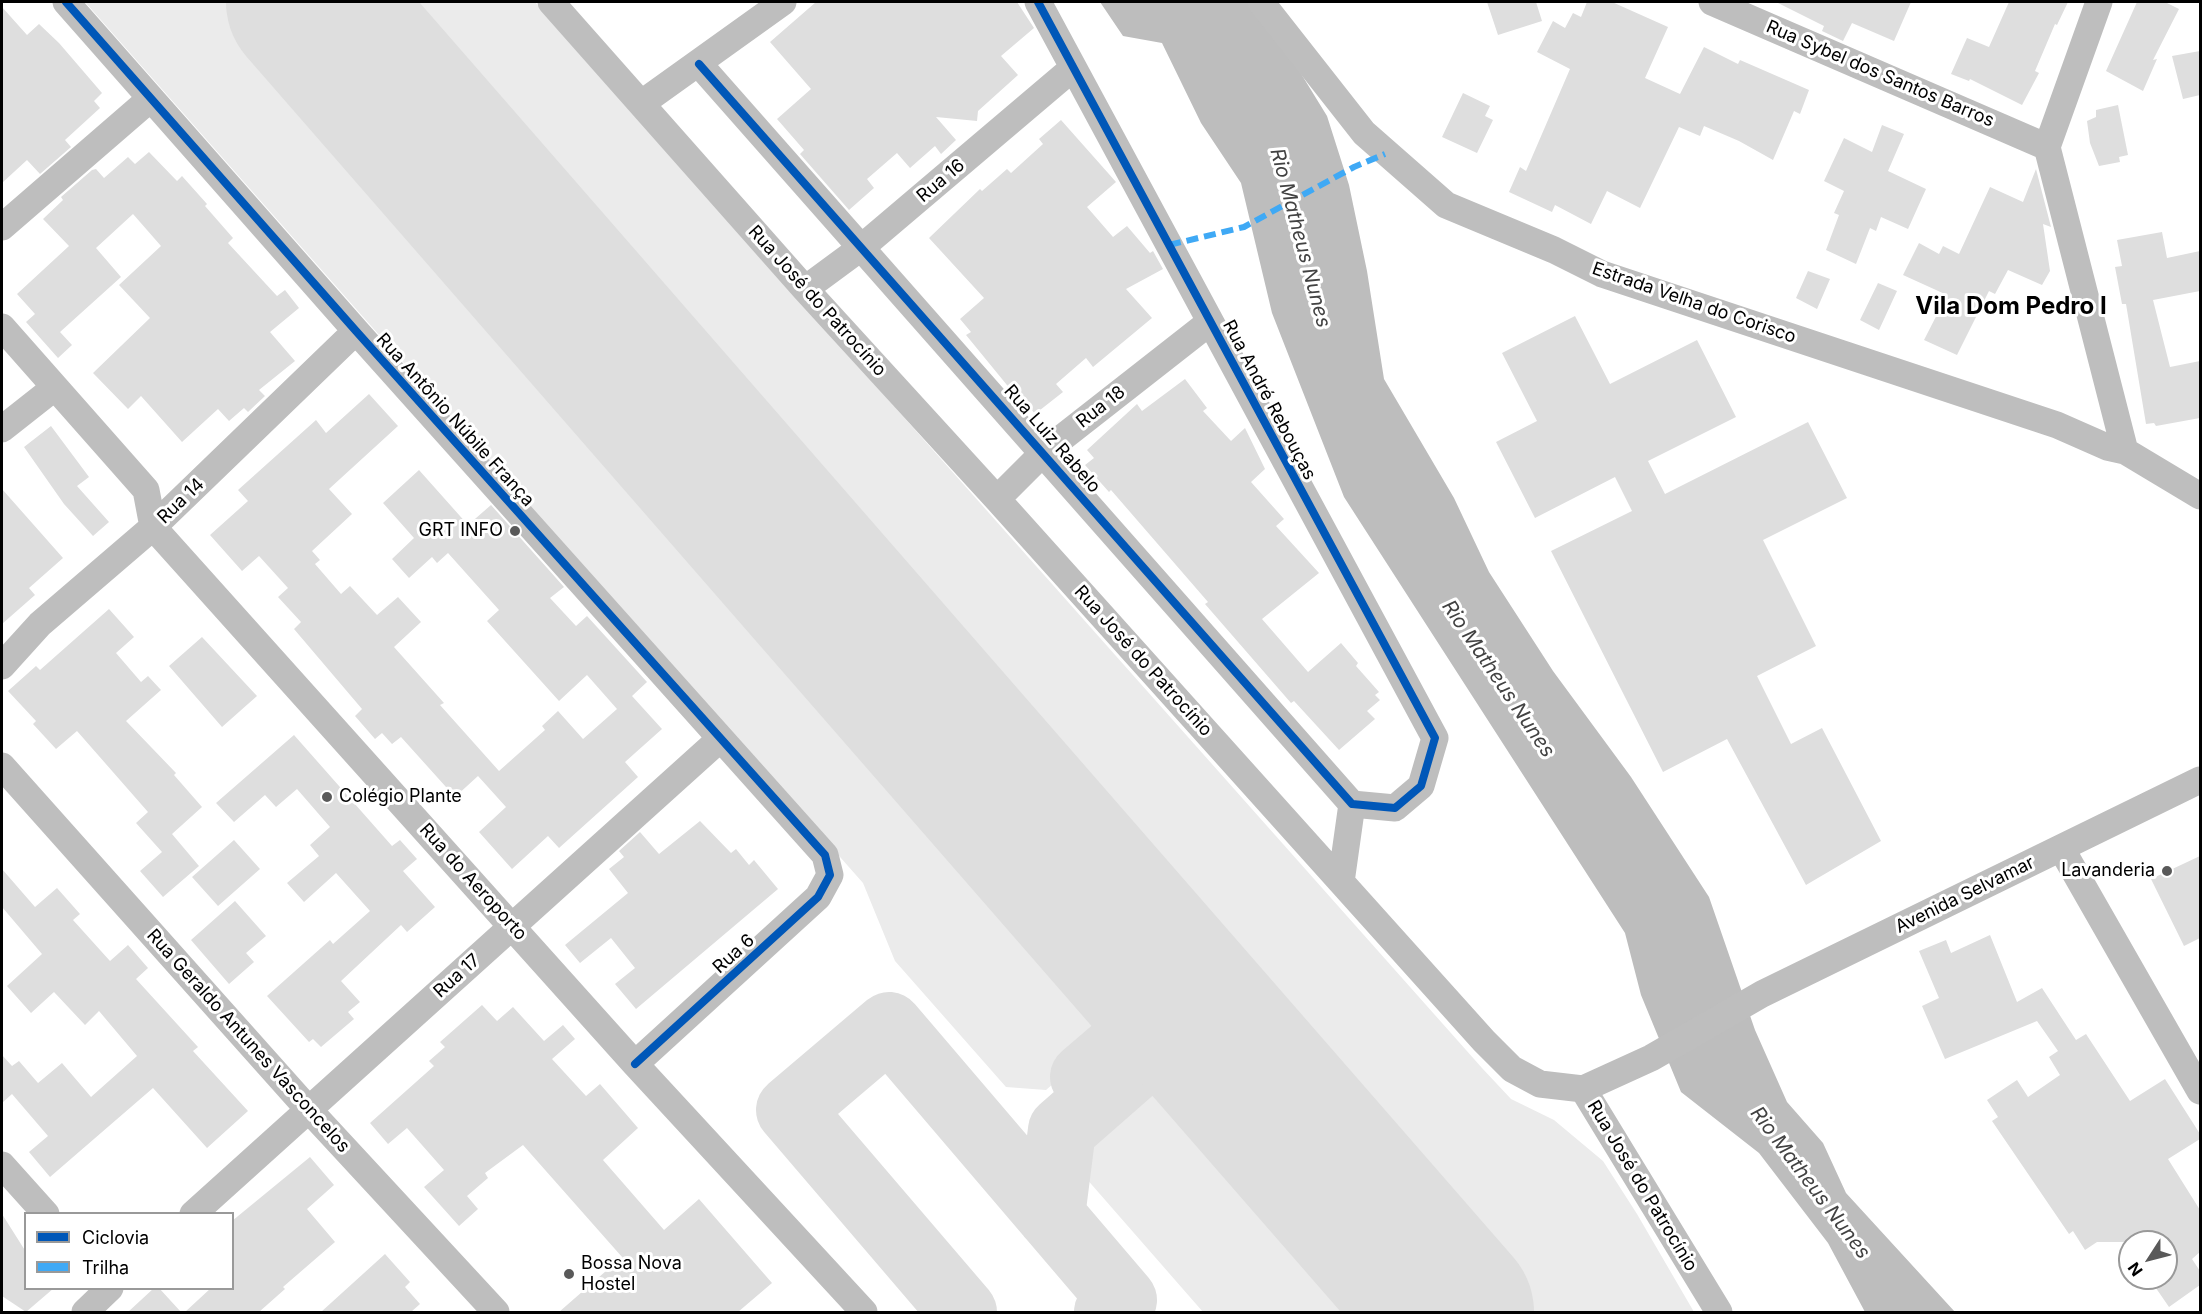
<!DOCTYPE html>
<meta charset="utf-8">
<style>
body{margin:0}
#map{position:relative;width:2202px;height:1314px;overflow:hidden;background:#fff;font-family:Inter,sans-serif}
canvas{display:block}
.frame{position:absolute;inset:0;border:3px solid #000;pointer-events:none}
.legend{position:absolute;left:24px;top:1212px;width:210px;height:78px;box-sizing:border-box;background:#fff;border:2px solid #999;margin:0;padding:8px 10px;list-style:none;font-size:18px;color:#000}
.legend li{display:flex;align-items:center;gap:12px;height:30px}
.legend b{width:30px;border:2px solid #999}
.north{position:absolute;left:2118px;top:1230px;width:60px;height:60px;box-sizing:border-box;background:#fff;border:2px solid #999;border-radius:50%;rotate:234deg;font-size:16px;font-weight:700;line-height:24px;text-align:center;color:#000}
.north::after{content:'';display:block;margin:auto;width:21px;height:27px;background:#595959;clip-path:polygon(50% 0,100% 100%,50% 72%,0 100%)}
</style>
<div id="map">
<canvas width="2202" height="1314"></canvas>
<div class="frame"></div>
<ul class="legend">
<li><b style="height:8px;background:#0057b8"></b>Ciclovia</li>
<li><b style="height:8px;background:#3fa9f5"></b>Trilha</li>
</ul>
<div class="north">N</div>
</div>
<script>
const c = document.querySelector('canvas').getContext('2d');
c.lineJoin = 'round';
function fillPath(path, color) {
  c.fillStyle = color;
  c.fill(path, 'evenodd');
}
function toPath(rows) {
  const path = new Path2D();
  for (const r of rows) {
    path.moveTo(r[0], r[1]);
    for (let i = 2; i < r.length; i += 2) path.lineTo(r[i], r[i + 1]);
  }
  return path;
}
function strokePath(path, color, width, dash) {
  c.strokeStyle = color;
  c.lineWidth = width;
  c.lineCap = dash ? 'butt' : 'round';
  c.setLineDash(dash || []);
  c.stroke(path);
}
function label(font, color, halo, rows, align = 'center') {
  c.font = font + ' Inter,sans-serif';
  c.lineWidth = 6;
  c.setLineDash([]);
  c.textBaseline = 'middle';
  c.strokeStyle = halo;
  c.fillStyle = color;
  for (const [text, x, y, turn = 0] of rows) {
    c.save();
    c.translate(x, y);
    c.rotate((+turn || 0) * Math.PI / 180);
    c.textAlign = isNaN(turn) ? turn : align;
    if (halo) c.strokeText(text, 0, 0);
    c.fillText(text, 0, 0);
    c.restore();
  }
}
const green = toPath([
 [85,2,255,2,1120,994,1114,1031,1046,1090,1006,1087,895,961,863,883],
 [366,2,535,2,1482,1068,1511,1099,1554,1120,1603,1161,1637,1214,1694,1312,1507,1312],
 [1156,1069,1191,1077,1395,1312,1203,1312,1078,1169,1080,1133]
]);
const water = toPath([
 [1100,2,1248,2,1292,59,1327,116,1349,185,1367,271,1384,379,1454,498,1489,572,1553,671,1631,777,1709,897,1755,1030,1787,1102,1823,1143,1846,1193,1955,1312,1865,1312,1828,1243,1759,1153,1681,1092,1641,995,1625,933,1344,497,1272,313,1241,183,1201,123,1162,43,1123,36]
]);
const taxiway = toPath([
 [1084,1077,1133,1035,1154,972],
 [1051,1216,1062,1130,1151,1052,1228,1057],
 [963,1312,790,1110,889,1026,1123,1300,1108,1312]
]);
const runway = toPath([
 [309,2,1451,1312]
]);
const building = toPath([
 [816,2,1017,2,1034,28,1001,56,1018,75,978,111,977,121,936,117,956,140,941,154,935,146,910,168,897,153,867,179,874,188,849,210,800,154,804,150,777,119,811,89,770,42],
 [1487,2,1536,2,1542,21,1498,35],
 [1587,2,1612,2,1668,27,1645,78,1680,94,1704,47,1738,64,1740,60,1809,90,1800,114,1794,111,1773,160,1739,141,1704,126,1700,136,1679,127,1640,208,1607,191,1591,224,1555,205,1552,212,1509,192,1520,167,1526,171,1570,69,1537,52,1553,21,1565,28,1573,13,1581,17],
 [1776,2,1911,2,1894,41,1852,23,1843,41,1822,31,1824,26],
 [2009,2,2068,2,2057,25,2055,24,2035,71,2039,73,2022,105,1970,79,1969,81,1951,74,1967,38,1989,47],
 [2137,2,2165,2,2179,9,2153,60,2157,59,2143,91,2106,71],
 [2,7,27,35,39,24,59,43,102,93,94,101,100,108,65,140,71,147,40,174,27,160,2,183],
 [2200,51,2200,95,2183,99,2172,56],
 [1463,93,1490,106,1485,116,1493,120,1477,153,1442,137],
 [2118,105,2128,155,2119,157,2120,162,2099,166,2090,143,2087,121,2096,117,2096,110],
 [1061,120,1116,182,1087,207,1113,237,1127,226,1150,253,1153,251,1163,269,1126,289,1152,318,1093,367,1086,358,1056,384,1063,392,1035,414,1031,409,1029,412,966,335,971,332,960,319,984,298,929,238,980,189,982,191,1007,169,1011,173,1043,144,1039,139],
 [1882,125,1904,134,1888,171,1926,189,1908,229,1881,217,1876,231,1870,228,1856,264,1826,250,1839,215,1834,213,1844,191,1824,181,1844,138,1872,152],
 [149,152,177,181,182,176,207,204,205,206,233,238,228,243,277,296,285,290,299,308,270,332,295,361,259,390,265,396,248,412,244,408,229,421,218,409,182,442,141,396,128,409,93,373,150,318,119,285,161,246,133,214,96,248,121,277,60,332,72,345,58,358,26,322,35,314,17,294,69,246,43,219,63,200,61,197,92,170,96,169,104,178,128,157,135,164],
 [2036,169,2051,227,2043,224,2050,271,2042,285,2008,270,1995,294,1989,291,1957,355,1924,340,1947,295,1903,275,1919,243,1939,254,1943,246,1959,254,1990,187,2023,202],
 [2162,232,2167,258,2200,251,2200,291,2153,300,2170,367,2200,361,2200,418,2156,426,2154,423,2146,424,2126,304,2122,304,2115,267,2122,266,2117,240],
 [1808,271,1830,279,1817,309,1796,298],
 [1878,283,1897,291,1879,330,1860,320],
 [1575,316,1610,384,1697,340,1736,417,1648,461,1665,494,1808,422,1847,498,1763,540,1816,646,1757,676,1791,744,1822,728,1881,841,1806,885,1727,739,1663,772,1551,551,1632,511,1615,477,1535,518,1496,442,1537,421,1502,353],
 [1185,379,1207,408,1203,411,1231,441,1245,428,1265,469,1251,482,1284,519,1276,526,1319,573,1262,619,1308,672,1341,643,1358,663,1356,666,1379,692,1375,695,1380,700,1367,711,1375,719,1339,750,1294,701,1291,703,1205,604,1208,602,1111,490,1109,492,1085,465,1094,458,1087,450,1137,404,1142,411],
 [369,394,398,426,329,489,352,514,312,551,320,560,315,564,341,594,350,586,377,615,398,597,421,622,394,647,444,703,440,705,499,771,545,730,542,726,558,711,583,739,617,709,587,675,559,701,487,621,499,610,448,553,437,563,432,557,409,578,392,559,414,538,383,503,419,470,468,525,491,505,564,587,550,598,576,626,587,616,647,682,632,696,662,729,625,762,638,777,559,848,548,836,512,869,479,832,506,807,478,776,455,797,401,737,392,744,382,733,375,739,355,716,362,709,294,629,301,622,278,597,288,588,259,556,242,571,210,535,248,501,238,490,316,420,326,433],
 [51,426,89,477,77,486,109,522,93,536,64,504,24,447],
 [2,489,63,558,29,588,35,595,2,624],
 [109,609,134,637,116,653,141,682,148,676,161,690,126,721,176,773,174,775,202,807,172,834,199,866,163,897,140,871,162,852,136,823,148,812,77,731,56,749,33,724,36,721,8,691,36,666,40,670],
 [202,637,257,696,222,727,169,666],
 [294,735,392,846,400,840,417,859,403,871,435,907,407,932,401,925,341,981,360,1002,348,1012,354,1019,321,1047,313,1039,309,1042,267,996,330,940,333,944,370,911,336,873,304,902,287,883,319,856,310,845,330,827,297,789,276,807,265,795,234,822,216,803],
 [700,821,731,853,736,849,749,865,754,860,778,889,636,1009,615,984,635,968,611,938,580,963,565,945,628,893,609,869,624,857,619,851,640,832,659,854],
 [234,840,260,869,218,906,192,877],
 [2200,856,2200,938,2184,946,2151,879],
 [2,869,35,907,57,888,80,914,73,920,110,961,128,945,148,968,136,979,198,1047,193,1051,248,1111,207,1148,153,1088,50,1177,29,1152,48,1136,12,1094,2,1103,2,1055,12,1066,19,1061,38,1083,62,1063,91,1097,137,1056,99,1011,85,1025,54,992,31,1013,7,986,42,954,2,907],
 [235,901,266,936,246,953,254,962,229,984,191,940],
 [1990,935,2017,1002,2042,988,2076,1040,2086,1034,2130,1101,2165,1079,2200,1134,2200,1139,2168,1159,2200,1210,2200,1252,2192,1259,2200,1271,2200,1285,2169,1307,2149,1278,2166,1278,2166,1242,2130,1242,2130,1251,2124,1242,2097,1242,2085,1250,2073,1231,2069,1234,1992,1121,1998,1117,1987,1100,2017,1080,2028,1097,2060,1075,2049,1057,2058,1051,2037,1021,1945,1059,1922,1006,1939,998,1919,951,1946,940,1951,953],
 [482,1005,497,1021,513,1007,544,1041,563,1025,575,1039,552,1059,586,1096,600,1084,638,1128,603,1160,664,1230,699,1199,772,1283,738,1312,559,1312,622,1257,523,1145,485,1173,488,1178,467,1196,478,1209,459,1226,424,1187,444,1170,407,1128,388,1144,370,1123,434,1066,429,1061,445,1047,440,1042],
 [310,1157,334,1185,307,1209,335,1242,283,1287,285,1289,259,1312,185,1312,211,1288,232,1288,232,1221],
 [2,1214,26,1252,26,1288,54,1288,26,1312,2,1296],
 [385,1254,410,1282,405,1287,420,1304,411,1312,321,1312],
 [154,1288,159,1288,181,1312,128,1312]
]);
const minor = toPath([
 [66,2,356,331,825,855,830,875,818,897,635,1064],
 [551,2,805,289,997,499,1484,1041,1512,1069,1540,1084,1583,1089,1719,1312],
 [1261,2,1364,133,1446,205,1554,250,1602,274,2057,425,2107,447,2125,451,2200,496],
 [1712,2,2047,147],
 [2099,2,2047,147,2125,451],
 [699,64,1352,804,1395,808,1421,786,1435,738,1038,2],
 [642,103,783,2],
 [2,227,150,99],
 [805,289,862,247,1073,68],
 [2,327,146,490,153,527,635,1064,864,1312],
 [2,429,54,388],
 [997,499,1044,452,1210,322],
 [2,666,40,624,153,527,356,331],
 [2,766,309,1110,496,1312],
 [2061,848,2200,1091],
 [1341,882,1352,804],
 [1583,1089,1651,1058,1762,994,2200,780],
 [2,1165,46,1214],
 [193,1214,720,739],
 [85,1312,110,1288]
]);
const quiet = toPath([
 [1169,245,1244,227,1354,167,1385,154]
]);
const cycleway = toPath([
 [66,2,356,331,825,855,830,875,818,897,635,1064],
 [699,64,1352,804,1395,808,1421,786,1435,738,1038,2]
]);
const markers = [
 [515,531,6,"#595959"],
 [327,797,6,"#595959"],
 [2167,871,6,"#595959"],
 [569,1274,6,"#595959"]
];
const streetNames = [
 ["Rua Sybel dos Santos Barros",1880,74,23],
 ["Rua 16",941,181,-40],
 ["Rua José do Patrocínio",817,301,48],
 ["Estrada Velha do Corisco",1694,303,19],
 ["Rua André Rebouças",1269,400,62],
 ["Rua 18",1101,407,-38],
 ["Rua Antônio Núbile França",455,420,48],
 ["Rua Luiz Rabelo",1052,439,49],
 ["Rua 14",181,501,-44],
 ["Rua José do Patrocínio",1143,661,48],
 ["Rua do Aeroporto",473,882,48],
 ["Avenida Selvamar",1965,895,-26],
 ["Rua 6",734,954,-42],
 ["Rua 17",457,976,-42],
 ["Rua Geraldo Antunes Vasconcelos",248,1041,48],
 ["Rua José do Patrocínio",1642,1186,59]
];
const poiNames = [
 ["GRT INFO",503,531],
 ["Colégio Plante",339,797,"left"],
 ["Lavanderia",2155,871],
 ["Bossa Nova",581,1264,"left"],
 ["Hostel",581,1285,"left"]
];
const waterNames = [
 ["Rio Matheus Nunes",1300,238,75],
 ["Rio Matheus Nunes",1498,679,56],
 ["Rio Matheus Nunes",1810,1183,53]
];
const districtNames = [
 ["Vila Dom Pedro I",2011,307]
];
fillPath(green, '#ebebeb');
fillPath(water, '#bdbdbd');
strokePath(taxiway, '#dedede', 68);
strokePath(runway, '#dedede', 166);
fillPath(building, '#dedede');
strokePath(minor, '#bebebe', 27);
strokePath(quiet, '#3fa9f5', 6, [12, 6]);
strokePath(cycleway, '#0057b8', 8);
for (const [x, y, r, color] of markers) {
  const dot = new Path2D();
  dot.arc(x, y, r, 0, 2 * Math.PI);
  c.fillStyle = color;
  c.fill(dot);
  strokePath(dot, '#fff', 2);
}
label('18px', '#000', '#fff', streetNames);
label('18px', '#000', '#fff', poiNames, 'right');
label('italic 20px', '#424242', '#fff', waterNames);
label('bold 24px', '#000', '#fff', districtNames);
</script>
